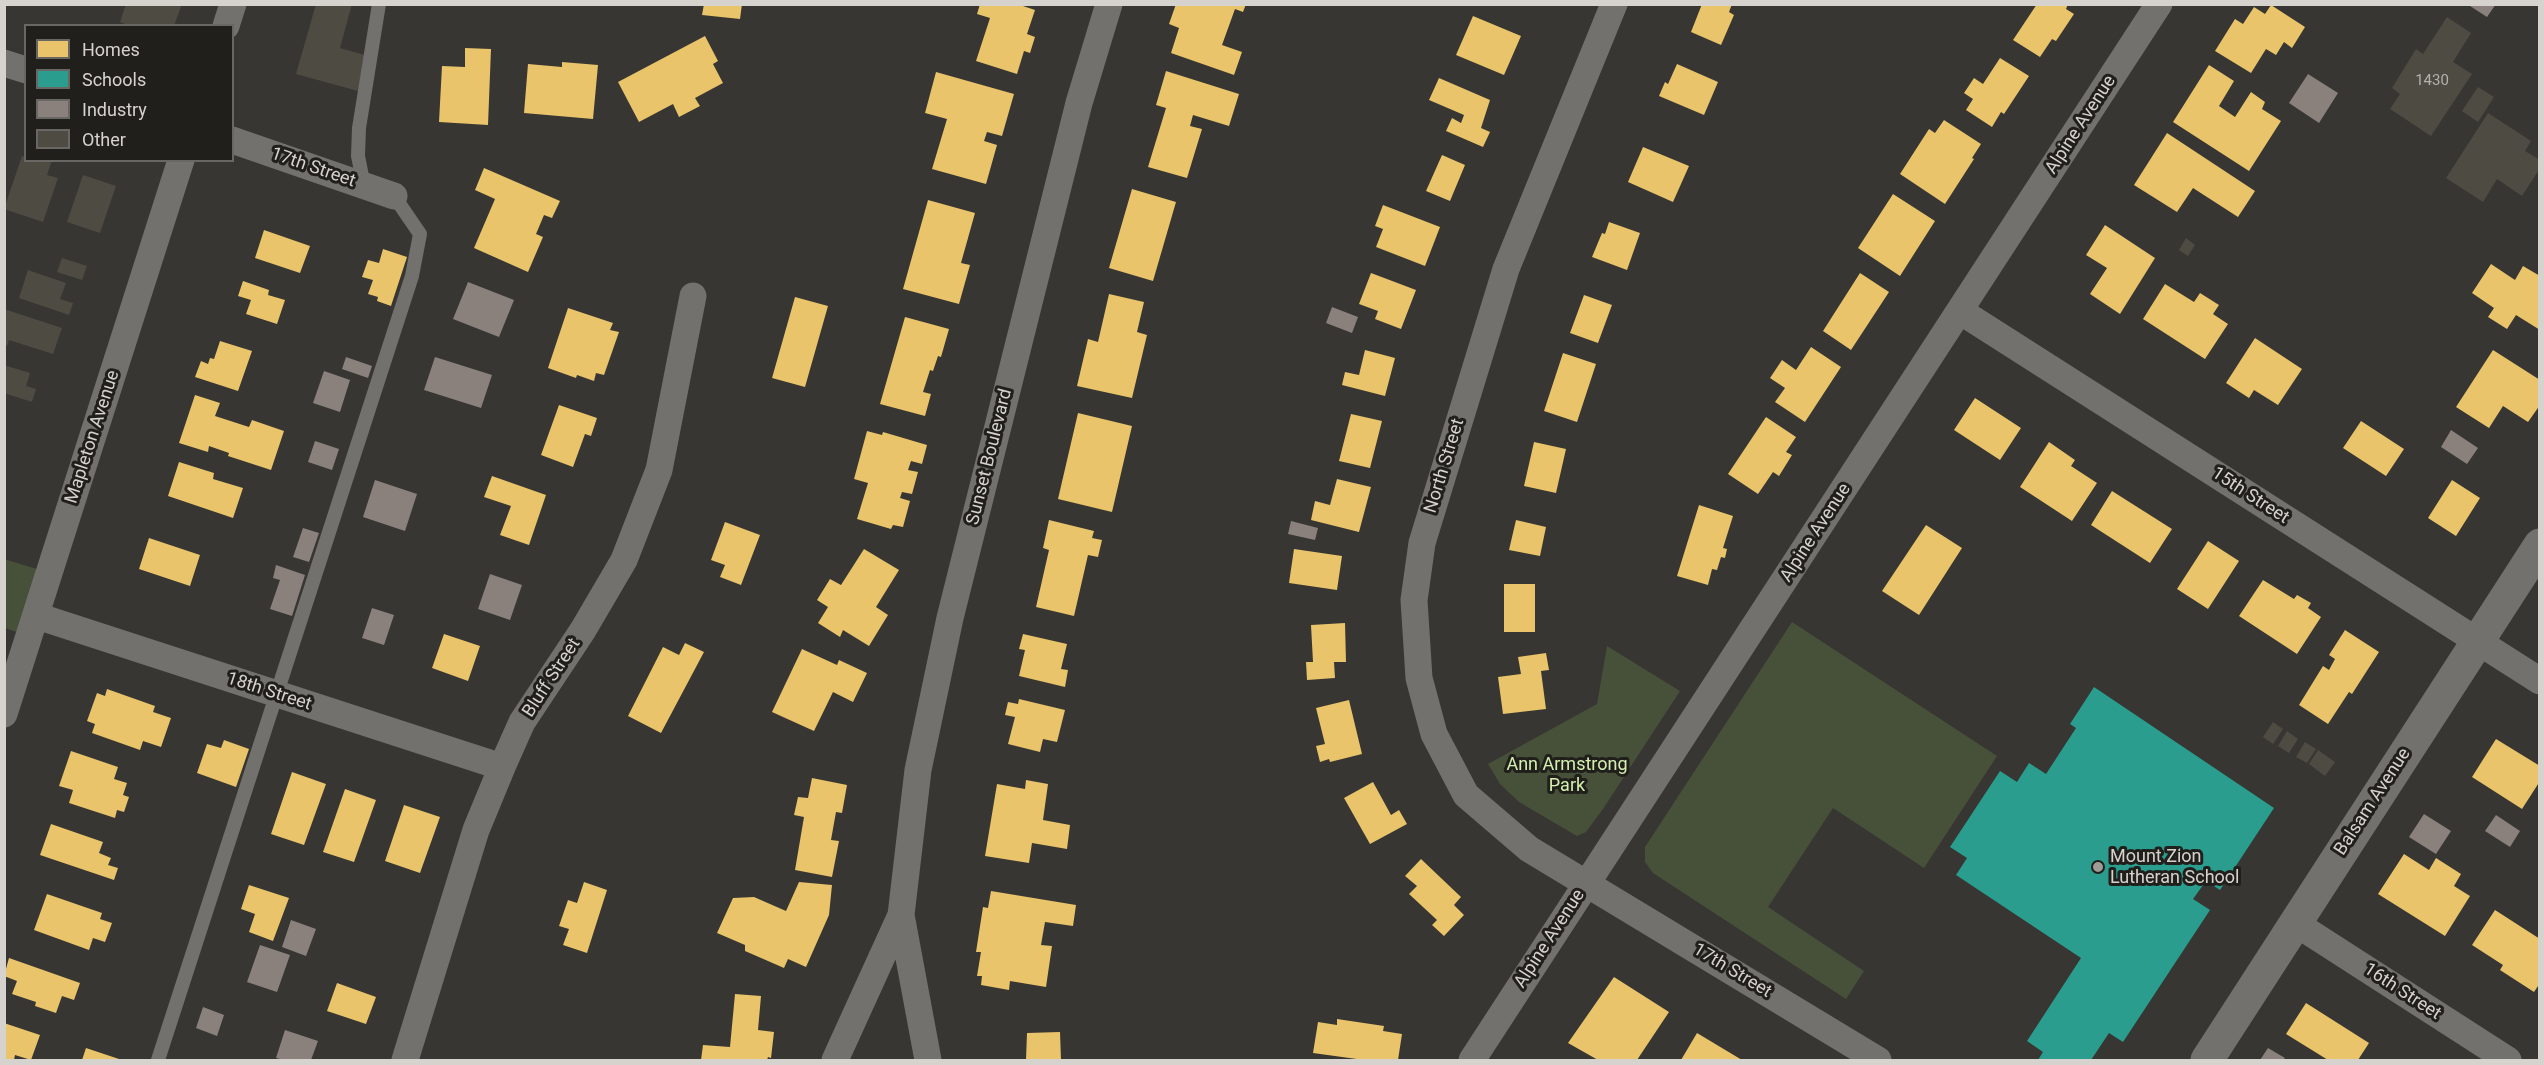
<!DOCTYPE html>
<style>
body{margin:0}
#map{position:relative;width:2544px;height:1065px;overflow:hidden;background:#373632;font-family:Roboto,sans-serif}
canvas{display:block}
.frame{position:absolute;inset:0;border:6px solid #d6d3ce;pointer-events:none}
.legend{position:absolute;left:24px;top:24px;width:210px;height:138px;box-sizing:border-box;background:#201f1b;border:2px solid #696763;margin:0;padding:8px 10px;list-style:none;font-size:18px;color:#d6d3ce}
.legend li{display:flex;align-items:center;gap:12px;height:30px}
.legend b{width:30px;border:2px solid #696763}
</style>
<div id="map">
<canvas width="2544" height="1065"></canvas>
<div class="frame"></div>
<ul class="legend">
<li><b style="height:16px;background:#e9c46a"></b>Homes</li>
<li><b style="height:16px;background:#2a9d8f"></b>Schools</li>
<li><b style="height:16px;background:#8a817c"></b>Industry</li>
<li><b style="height:16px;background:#4e4b42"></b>Other</li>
</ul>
</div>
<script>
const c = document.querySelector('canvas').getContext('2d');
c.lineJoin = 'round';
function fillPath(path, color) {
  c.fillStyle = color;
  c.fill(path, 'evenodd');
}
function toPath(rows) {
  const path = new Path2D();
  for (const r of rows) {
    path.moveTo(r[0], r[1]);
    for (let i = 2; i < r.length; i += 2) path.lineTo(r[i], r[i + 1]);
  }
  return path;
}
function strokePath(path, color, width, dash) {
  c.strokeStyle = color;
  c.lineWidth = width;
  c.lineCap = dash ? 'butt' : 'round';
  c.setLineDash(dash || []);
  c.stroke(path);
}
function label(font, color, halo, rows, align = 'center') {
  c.font = font + ' Roboto,sans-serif';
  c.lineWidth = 6;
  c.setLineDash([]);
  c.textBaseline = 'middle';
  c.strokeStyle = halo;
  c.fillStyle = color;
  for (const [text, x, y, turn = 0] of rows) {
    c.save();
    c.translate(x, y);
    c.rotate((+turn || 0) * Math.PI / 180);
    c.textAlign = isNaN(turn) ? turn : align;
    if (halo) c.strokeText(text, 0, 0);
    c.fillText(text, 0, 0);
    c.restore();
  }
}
const green = toPath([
 [4,559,50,573,31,637,5,628],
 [1792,622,1997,756,1924,868,1833,808,1768,907,1864,971,1846,999,1653,873,1645,862,1645,847],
 [1607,646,1680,691,1603,809,1586,832,1577,836,1519,802,1500,784,1488,764,1597,704]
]);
const homes = toPath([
 [704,4,742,4,740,19,702,15],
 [980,4,1024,4,1023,6,1035,10,1027,34,1035,37,1030,53,1024,51,1017,74,976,61,990,18,977,14],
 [1176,4,1246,4,1243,12,1235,9,1222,45,1242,52,1234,75,1171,53,1179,28,1169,24],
 [1702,4,1732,4,1729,12,1734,15,1721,45,1691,32],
 [2037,4,2068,4,2066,9,2074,14,2056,41,2052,39,2040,57,2013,40],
 [2271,5,2305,27,2292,48,2284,42,2276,55,2266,49,2251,73,2215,51,2235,19,2243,24,2254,7,2265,14],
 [1473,16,1521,36,1504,75,1456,55],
 [705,36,718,61,713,64,723,83,695,98,700,106,679,117,673,104,639,122,618,82],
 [465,48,491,49,488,125,439,122,442,66,465,67],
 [2000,58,2029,76,2004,114,2001,112,1992,127,1966,110,1973,99,1964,93,1974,78,1983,84],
 [562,62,598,65,593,119,524,113,528,64,562,67],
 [1677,64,1718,82,1704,115,1659,96,1665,82,1668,84],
 [2209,65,2234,81,2219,106,2235,117,2251,92,2265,102,2262,109,2281,121,2249,171,2173,122],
 [1166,71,1239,94,1229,126,1193,115,1190,126,1202,129,1187,178,1148,167,1166,108,1156,105],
 [936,72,1014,94,1002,136,987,132,984,141,997,145,986,184,932,169,947,119,925,113],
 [1439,78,1490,100,1481,128,1490,132,1483,147,1446,131,1452,118,1461,123,1464,115,1429,100],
 [1944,120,1981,144,1972,158,1974,159,1945,204,1900,174,1929,129,1935,133],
 [2167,133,2255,191,2238,217,2193,188,2177,212,2134,185],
 [1643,147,1689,166,1673,202,1628,182],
 [1442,155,1465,165,1450,201,1426,191],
 [484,168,560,201,552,218,544,215,536,234,543,237,528,272,474,248,495,199,475,190],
 [1132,189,1176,202,1153,281,1109,268],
 [1893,194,1935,221,1900,276,1858,248],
 [928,200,975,213,961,263,970,265,959,304,903,289],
 [1383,205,1440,227,1425,266,1376,247,1383,229,1375,226],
 [1609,222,1640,233,1627,270,1592,257,1602,233,1605,234],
 [2105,225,2155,258,2120,314,2090,294,2107,268,2086,255],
 [264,230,310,246,300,273,255,258],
 [383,249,407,257,391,306,377,301,378,297,368,294,373,280,362,277,368,260,379,263],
 [2491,264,2515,280,2523,266,2540,276,2540,330,2516,315,2507,329,2488,317,2494,308,2472,293],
 [1371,273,1416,290,1401,329,1375,319,1378,311,1359,304],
 [1860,273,1889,292,1851,350,1823,331],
 [243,281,269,290,268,295,285,300,277,324,246,314,251,300,238,296],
 [2165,284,2194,302,2200,293,2219,305,2213,314,2228,324,2205,359,2143,319],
 [1109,294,1144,302,1137,332,1147,335,1132,398,1077,386,1088,339,1098,342],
 [1584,295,1612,305,1598,343,1570,333],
 [795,297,828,306,805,387,772,378],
 [568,308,613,323,610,330,619,332,604,375,596,373,594,381,577,375,576,378,548,368],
 [905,317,949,329,941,357,938,356,933,371,930,370,923,392,931,394,925,416,880,404],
 [2255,338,2302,369,2278,405,2254,390,2249,398,2226,383],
 [220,341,252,351,238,391,195,377,201,361,208,364,210,358,214,359],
 [1811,347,1841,367,1805,422,1775,402,1785,388,1770,378,1782,360,1796,370],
 [1365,350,1395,358,1385,396,1342,385,1345,372,1359,375],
 [2493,350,2540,380,2540,405,2528,422,2503,406,2489,428,2456,407],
 [1563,353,1596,364,1577,422,1544,411],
 [195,395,220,403,215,416,249,427,252,420,284,431,271,470,228,456,229,453,209,446,208,452,179,443],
 [1975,398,2021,428,2000,460,1954,430],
 [559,405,597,418,591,436,585,434,573,467,541,455],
 [1078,413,1132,426,1112,512,1058,499],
 [1351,414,1382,421,1370,468,1339,461],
 [1766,417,1796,437,1786,452,1792,455,1779,476,1773,472,1758,494,1728,474],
 [2361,421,2404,449,2386,476,2343,448],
 [867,431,882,435,883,432,927,445,922,464,911,461,908,470,918,472,912,494,902,492,900,498,910,501,903,527,893,525,891,529,857,519,868,483,854,479],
 [1534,442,1566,449,1556,493,1524,486],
 [2049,442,2075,460,2071,466,2097,483,2072,521,2020,487],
 [179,462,214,473,213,479,243,488,233,518,168,496],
 [492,476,546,495,529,545,500,535,511,506,484,497],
 [1337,479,1371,487,1359,532,1311,520,1315,501,1330,505],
 [2452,480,2480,498,2456,536,2428,518],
 [2112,491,2172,529,2150,563,2091,525],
 [1699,505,1733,516,1723,548,1727,549,1725,558,1721,557,1717,570,1712,569,1708,585,1677,576],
 [1049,520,1094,531,1092,538,1102,540,1098,557,1088,555,1074,616,1036,607,1049,550,1043,548],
 [1516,520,1546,527,1540,556,1509,550],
 [725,522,760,535,741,585,720,577,725,565,711,560],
 [1926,525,1962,548,1919,615,1882,591],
 [149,538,200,555,190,586,139,569],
 [2208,541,2239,561,2208,609,2177,589],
 [864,549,899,570,876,607,888,615,869,646,843,630,840,637,818,623,828,607,817,600,830,579,841,585],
 [1294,549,1342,556,1337,590,1289,583],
 [2263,580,2294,599,2297,595,2311,603,2308,608,2321,617,2297,654,2239,616],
 [1504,584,1535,584,1535,632,1504,632],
 [1345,623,1346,662,1334,662,1335,678,1307,680,1306,662,1313,662,1311,625],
 [2345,630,2379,652,2352,694,2349,692,2328,724,2299,705,2323,666,2329,670,2335,659,2329,655],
 [444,634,480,646,468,681,432,668],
 [1023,634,1067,644,1061,669,1068,670,1065,687,1019,676,1025,650,1019,649],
 [685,643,704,652,661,733,628,716,663,647,679,655],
 [802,649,837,665,839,660,867,673,853,702,833,692,814,731,772,712],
 [1546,653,1549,670,1541,671,1546,709,1503,714,1498,677,1521,674,1518,657],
 [107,689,155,706,153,712,171,718,161,747,143,741,140,750,92,733,95,724,87,721,97,693,105,696],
 [1019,699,1065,710,1057,742,1043,739,1040,752,1008,744,1015,717,1005,715,1008,702,1018,704],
 [1349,700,1362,754,1330,762,1329,759,1320,762,1316,746,1325,744,1316,708],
 [2496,739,2540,766,2540,781,2522,809,2472,777],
 [224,740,249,749,236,787,197,773,207,744,221,748],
 [71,751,118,767,114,779,127,783,123,795,129,797,124,812,117,810,115,818,69,803,73,790,59,786],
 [292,772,326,784,304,845,271,834],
 [812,778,847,785,842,813,836,812,831,840,839,841,832,877,795,870,804,817,794,815,798,797,808,798],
 [1026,780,1048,784,1043,820,1070,825,1067,849,1032,843,1029,863,985,856,997,784,1025,789],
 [1373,782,1391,815,1399,810,1407,824,1370,844,1344,798],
 [345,789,376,800,354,862,323,852],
 [404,805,440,817,420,873,385,861],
 [51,824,103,842,99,853,111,858,108,865,118,868,114,880,40,855],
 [2404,854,2429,870,2436,858,2461,874,2454,886,2470,896,2445,936,2378,894],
 [1421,859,1461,897,1454,905,1464,915,1444,936,1432,925,1437,920,1409,894,1417,886,1405,876],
 [584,882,607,890,587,953,563,945,569,929,559,926,568,900,577,903],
 [799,882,832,885,829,915,806,967,788,959,784,968,745,951,745,945,717,933,733,898,754,897,786,911],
 [249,885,289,898,273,941,249,932,255,914,241,909],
 [991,891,1076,905,1073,926,1045,922,1041,945,1052,946,1046,987,1010,981,1009,990,981,985,982,976,977,976,981,952,976,952,983,907,988,908],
 [47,894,102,913,100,919,112,923,105,942,93,938,89,950,34,930],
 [2495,910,2540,939,2540,983,2534,992,2500,970,2503,965,2472,945],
 [9,958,80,983,74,1000,62,996,56,1013,35,1006,36,1002,12,994,17,981,4,976],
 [1614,977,1669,1012,1637,1060,1598,1060,1568,1043],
 [337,983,376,997,366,1024,327,1011],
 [735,994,761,996,758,1030,774,1032,771,1058,768,1057,767,1060,701,1060,703,1045,730,1047],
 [2306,1003,2369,1043,2358,1060,2328,1060,2286,1034],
 [1337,1019,1384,1026,1383,1031,1402,1034,1398,1060,1364,1060,1313,1053,1318,1022,1337,1025],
 [4,1023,40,1035,31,1060,15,1055,14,1060,4,1060],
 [1060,1032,1061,1060,1026,1060,1027,1033],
 [1697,1033,1742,1060,1681,1060],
 [86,1048,122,1060,82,1060]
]);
const schools = toPath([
 [2094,687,2274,808,2220,890,2206,881,2193,899,2210,910,2123,1042,2109,1033,2091,1060,2038,1060,2043,1052,2027,1041,2081,958,1956,875,1967,858,1950,847,2000,771,2017,782,2029,763,2046,774,2076,728,2070,724]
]);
const industry = toPath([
 [2467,4,2496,4,2487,17],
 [2308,74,2338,93,2319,123,2289,103],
 [468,282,514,300,499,337,453,319],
 [1332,307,1358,317,1352,333,1326,323],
 [346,357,372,366,368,378,342,369],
 [435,357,492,375,481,408,424,390],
 [324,371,350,380,340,412,313,403],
 [2451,430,2478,448,2467,464,2441,447],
 [315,441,339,449,332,470,308,462],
 [375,480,417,494,405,531,363,517],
 [1291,521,1318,528,1315,540,1288,534],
 [303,528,319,533,309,562,293,557],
 [276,565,305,575,292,616,270,609,280,580,273,578],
 [490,574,522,585,510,620,478,609],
 [372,608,394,615,384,645,362,638],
 [2424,814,2451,831,2436,854,2409,837],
 [2496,815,2520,831,2510,847,2485,831],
 [291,920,316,929,306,956,282,947],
 [260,945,290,955,277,992,247,982],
 [203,1007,224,1015,217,1036,196,1028],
 [285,1030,318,1041,311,1060,284,1060,276,1058],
 [2268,1048,2285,1058,2283,1060,2260,1060]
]);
const building = toPath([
 [126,4,182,4,174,26,130,26,120,22],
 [316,4,352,4,340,48,368,56,358,91,296,74],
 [2447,17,2471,33,2453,62,2472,74,2431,136,2390,109,2400,94,2392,88,2416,49,2423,54],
 [2478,87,2494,97,2478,122,2462,111],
 [2488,113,2531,141,2525,151,2540,160,2540,168,2522,196,2497,179,2483,202,2446,178],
 [22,156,26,157,26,160,52,160,47,175,58,178,43,222,4,209],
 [83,175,116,186,100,233,67,222],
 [2186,238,2195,245,2188,256,2179,250],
 [62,258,87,266,82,280,57,272],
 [28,270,66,283,60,299,73,303,69,315,19,298],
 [4,309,62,328,53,354,9,340,7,346,4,345],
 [4,365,30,373,26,386,36,389,32,402,4,393],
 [2273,722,2283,729,2273,744,2263,737],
 [2287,731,2298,739,2289,753,2278,746],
 [2305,742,2316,749,2307,763,2296,757],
 [2318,750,2335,762,2325,776,2309,764]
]);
const service = toPath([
 [364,186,358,156,359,128,379,4],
 [158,1060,412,276,420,234,394,196]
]);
const minor = toPath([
 [1614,4,1506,269,1422,543,1414,600,1419,678,1434,734,1466,795,1529,849,1878,1060],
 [226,26,233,4],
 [4,63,26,70],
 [232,140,394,196],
 [1960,311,2540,681],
 [37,616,502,767],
 [4,714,181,160],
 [901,915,918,770,950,618,1079,103,1109,4],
 [2295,923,2508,1060],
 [405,1060,476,830,502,767,522,722,583,630,624,560,659,470,693,296],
 [835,1060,901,915,928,1060],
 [1472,1060,2159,4]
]);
const tertiary = toPath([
 [2207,1060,2540,545]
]);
const markers = [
 [2098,867,6,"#9e9c97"]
];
const numberNames = [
 ["1430",2432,81]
];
const streetNames = [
 ["Alpine Avenue",2081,125,-57],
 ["17th Street",313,168,19],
 ["Mapleton Avenue",93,437,-72],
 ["Sunset Boulevard",990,457,-76],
 ["North Street",1445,466,-73],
 ["15th Street",2250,496,33],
 ["Alpine Avenue",1816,533,-57],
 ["Bluff Street",552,678,-57],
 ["18th Street",269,692,18],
 ["Balsam Avenue",2373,802,-57],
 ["Alpine Avenue",1550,939,-57],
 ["17th Street",1732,971,31],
 ["16th Street",2402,992,33]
];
const parkNames = [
 ["Ann Armstrong",1567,765],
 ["Park",1567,786]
];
const poiNames = [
 ["Mount Zion",2110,857],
 ["Lutheran School",2110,878]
];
fillPath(green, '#475139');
fillPath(homes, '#e9c46a');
fillPath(schools, '#2a9d8f');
fillPath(industry, '#8a817c');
fillPath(building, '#4e4b42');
strokePath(service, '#72716e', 14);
strokePath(minor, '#72716e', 27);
strokePath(tertiary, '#72716e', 33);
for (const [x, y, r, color] of markers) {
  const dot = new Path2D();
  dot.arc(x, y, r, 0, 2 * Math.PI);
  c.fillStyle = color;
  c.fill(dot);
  strokePath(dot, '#201f1b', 2);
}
label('15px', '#b4b1ab', null, numberNames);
label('18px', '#d6d3ce', '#201f1b', streetNames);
label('18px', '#d4efaf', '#201f1b', parkNames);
label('18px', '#d6d3ce', '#201f1b', poiNames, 'left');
</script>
